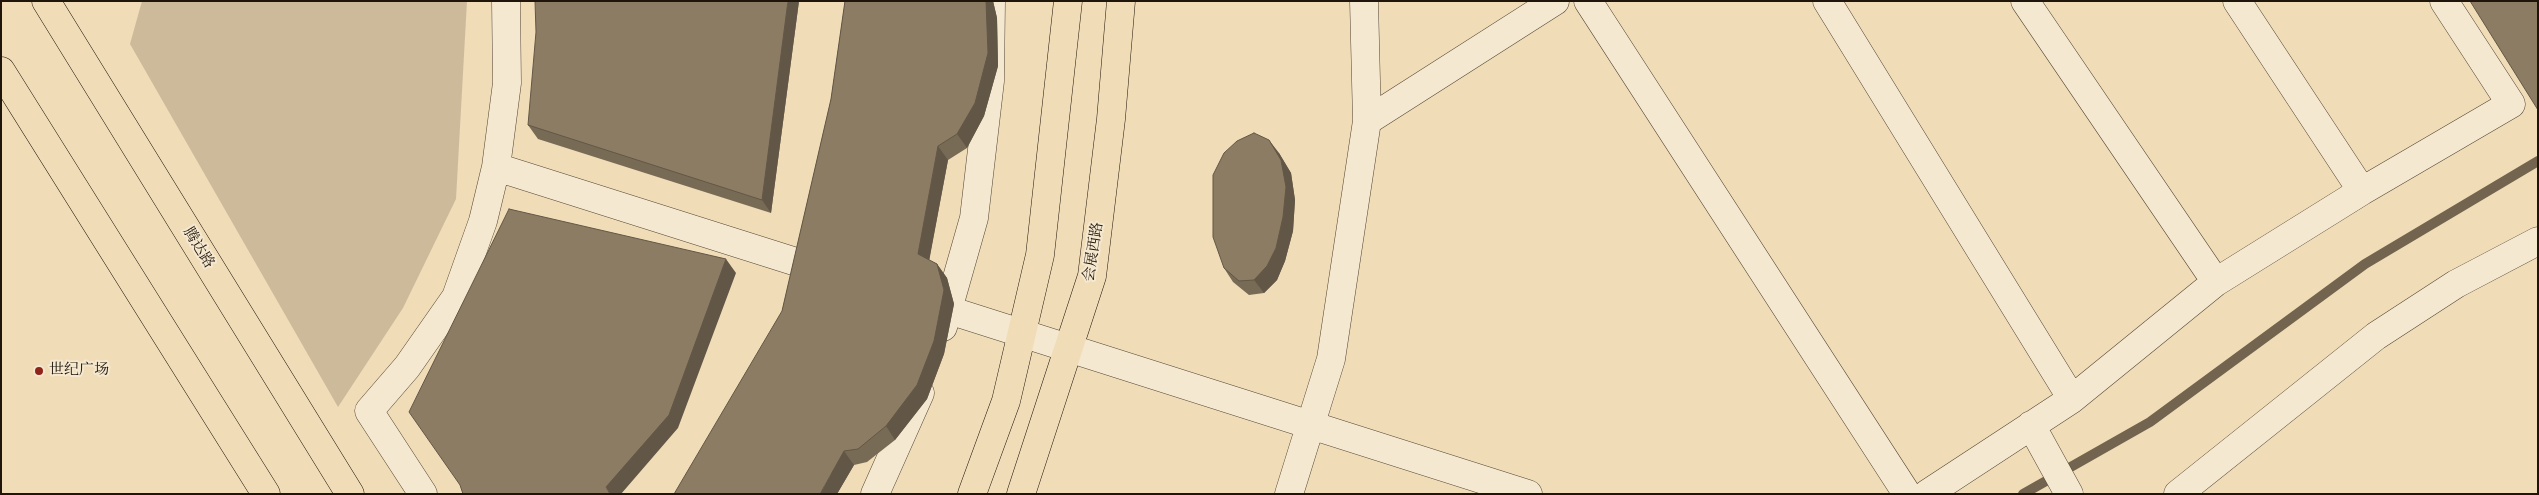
<!DOCTYPE html>
<meta charset="utf-8">
<style>
body{margin:0}
#map{position:relative;width:2539px;height:495px;overflow:hidden;background:#f0dcb7;font-family:Cardo,serif}
canvas{display:block}
.frame{position:absolute;inset:0;border:2px solid #20150a;pointer-events:none}
</style>
<div id="map">
<canvas width="2539" height="495"></canvas>
<div class="frame"></div>
</div>
<script>
const c = document.querySelector('canvas').getContext('2d');
c.lineJoin = 'round';
function fillPath(path, color) {
  c.fillStyle = color;
  c.fill(path, 'evenodd');
}
function toPath(rows) {
  const path = new Path2D();
  for (const r of rows) {
    path.moveTo(r[0], r[1]);
    for (let i = 2; i < r.length; i += 2) path.lineTo(r[i], r[i + 1]);
  }
  return path;
}
function strokePath(path, color, width, dash) {
  c.strokeStyle = color;
  c.lineWidth = width;
  c.lineCap = dash ? 'butt' : 'round';
  c.setLineDash(dash || []);
  c.stroke(path);
}
function label(font, color, halo, rows, align = 'center') {
  c.font = font + ' Cardo,"Noto Serif SC",serif';
  c.lineWidth = 4;
  c.setLineDash([]);
  c.textBaseline = 'middle';
  c.strokeStyle = halo;
  c.fillStyle = color;
  for (const [text, x, y, turn = 0] of rows) {
    c.save();
    c.translate(x, y);
    c.rotate((+turn || 0) * Math.PI / 180);
    c.textAlign = isNaN(turn) ? turn : align;
    if (halo) c.strokeText(text, 0, 0);
    c.fillText(text, 0, 0);
    c.restore();
  }
}
const green = toPath([
 [142,1,467,1,456,199,403,308,338,407,130,44]
]);
const stream = toPath([
 [2023,494,2150,422,2365,264,2538,161]
]);
const minor = toPath([
 [1588,1,1907,494],
 [1827,1,2072,399],
 [2025,1,2216,282],
 [2237,1,2362,191],
 [1367,121,1555,1],
 [496,167,828,272],
 [917,300,1528,494],
 [943,327,974,218,990,81,991,1],
 [2031,425,2069,494],
 [423,494,369,411,407,367,456,297,483,221,496,167,507,83,506,1],
 [875,494,920,393],
 [1289,494,1331,359,1367,121,1364,1],
 [1927,494,2072,399,2216,282,2362,191,2511,104,2444,1],
 [2178,494,2376,336,2456,284,2538,241]
]);
const major = toPath([
 [46,1,350,494],
 [1,71,266,494],
 [972,494,1006,401,1040,255,1068,1],
 [1021,494,1092,276,1111,119,1121,1]
]);
const wall = toPath([
 [799,1,771,213,538,139,528,125],
 [845,1,993,1,997,18,998,66,984,116,967,148,948,160,929,260,937,264,947,278,954,304,944,354,927,399,895,440,867,462,854,465,837,494,782,311,831,99],
 [1279,153,1291,173,1295,200,1293,231,1285,261,1277,280,1264,293,1249,295,1233,282,1224,268]
]);
const shadedWall = toPath([
 [788,1,799,1,771,213,762,200],
 [986,1,993,1,997,18,998,66,984,116,967,148,957,134],
 [1269,140,1279,153,1291,173,1295,200,1293,231,1285,261,1277,280,1264,293,1254,280],
 [938,146,948,160,928,267,918,254],
 [726,259,736,273,678,428,621,494,610,494,606,487],
 [937,264,947,278,954,304,944,354,927,399,895,440,886,426],
 [844,451,854,465,837,494,820,494]
]);
const building = toPath([
 [535,1,788,1,762,200,528,125,536,32,535,1],
 [845,1,986,1,988,53,975,103,957,134,938,146,918,254,937,264,944,290,934,341,917,385,886,426,858,449,844,451,820,494,674,494,782,311,831,99,845,1],
 [2470,1,2538,1,2538,110,2470,1],
 [1254,133,1269,140,1281,160,1286,187,1283,217,1276,248,1267,266,1254,280,1239,281,1224,268,1213,237,1213,175,1224,153,1237,141,1254,133],
 [509,209,726,259,669,415,606,487,610,494,463,494,460,485,409,412,509,209]
]);
const markers = [
 [39,371,5,"#8f2418"]
];
const streetNames = [
 ["腾达路",198,248,58],
 ["会展西路",1094,252,-81]
];
const poiNames = [
 ["世纪广场",49,371]
];
fillPath(green, '#cdba9a');
strokePath(stream, '#72644e', 10);
strokePath(minor, '#544735', 29);
strokePath(major, '#20150a', 29);
strokePath(minor, '#f5e8d0', 28);
strokePath(major, '#f0dcb7', 28);
fillPath(wall, '#786b56');
fillPath(shadedWall, '#625746');
fillPath(building, '#8c7c64');
strokePath(building, '#625746', 1);
for (const [x, y, r, color] of markers) {
  const dot = new Path2D();
  dot.arc(x, y, r, 0, 2 * Math.PI);
  c.fillStyle = color;
  c.fill(dot);
  strokePath(dot, '#f5e8d0', 2);
}
label('15px', '#20150a', '#f5e8d0', streetNames);
label('15px', '#20150a', '#f5e8d0', poiNames, 'left');
</script>
